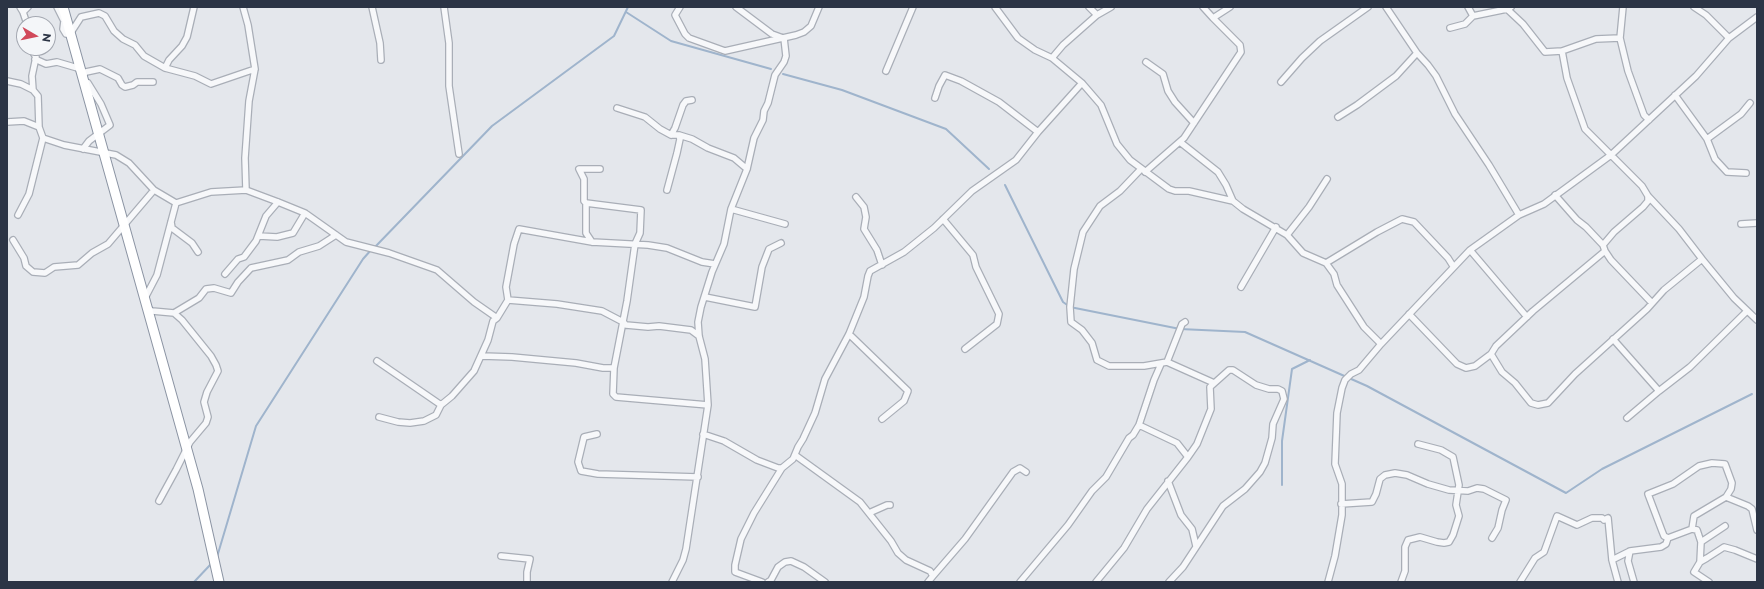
<!DOCTYPE html>
<style>
body{margin:0}
#map{position:relative;width:1764px;height:589px;overflow:hidden;background:#e4e7ec;font-family:Montserrat,sans-serif}
canvas{display:block}
.frame{position:absolute;inset:0;border:8px solid #2b3445;pointer-events:none}
.north{position:absolute;left:16px;top:16px;width:40px;height:40px;box-sizing:border-box;background:#f4f6f9;border:1px solid #a4a8b1;border-radius:50%;rotate:99deg;font-size:11px;font-weight:700;line-height:16px;text-align:center;color:#2b3445}
.north::after{content:'';display:block;margin:auto;width:14px;height:18px;background:#d1495b;clip-path:polygon(50% 0,100% 100%,50% 72%,0 100%)}
</style>
<div id="map">
<canvas width="1764" height="589"></canvas>
<div class="frame"></div>
<div class="north">N</div>
</div>
<script>
const c = document.querySelector('canvas').getContext('2d');
c.lineJoin = 'round';
function toPath(rows) {
  const path = new Path2D();
  for (const r of rows) {
    path.moveTo(r[0], r[1]);
    for (let i = 2; i < r.length; i += 2) path.lineTo(r[i], r[i + 1]);
  }
  return path;
}
function strokePath(path, color, width, dash) {
  c.strokeStyle = color;
  c.lineWidth = width;
  c.lineCap = dash ? 'butt' : 'round';
  c.setLineDash(dash || []);
  c.stroke(path);
}
const stream = toPath([
 [626,12,671,41,771,69],
 [783,74,842,90,946,129,989,169],
 [1005,185,1063,302,1070,307,1180,329,1245,332,1367,386,1566,493,1602,469,1752,394],
 [375,247,492,126,614,36,628,7],
 [1282,485,1282,441,1292,369,1310,360],
 [217,557,256,426,363,259,371,250],
 [194,582,211,564]
]);
const minor = toPath([
 [20,7,23,12,28,7],
 [57,7,64,21,63,29,66,34,70,34,81,17,99,13,105,16,114,31,123,39,135,45,144,56,165,68],
 [194,7,187,37,182,46,169,60,165,68,195,76,211,84,255,69],
 [243,7,248,25,255,69,249,101,245,158,246,190],
 [372,7,380,43,381,60],
 [444,7,449,43,449,86,459,154],
 [680,7,675,15,685,34,689,38,725,51,796,35,804,32,811,26,819,7],
 [736,7,772,34,783,38],
 [995,7,1018,38,1035,50,1052,58,1082,83,1101,105,1117,144,1130,160,1169,189,1175,191,1189,191,1233,201,1243,209,1287,235,1303,253,1326,263,1334,274,1337,285,1364,327,1381,344,1359,370,1351,374,1345,380,1342,388,1337,413,1335,464,1342,484,1342,515,1335,556,1328,582],
 [1089,7,1097,15],
 [1203,7,1213,18,1230,7],
 [1386,7,1417,53],
 [1468,7,1473,16],
 [1623,7,1620,38,1628,71,1644,115,1649,120],
 [1694,7,1706,15,1729,38],
 [1507,9,1523,24,1545,52,1562,51,1596,39,1620,38],
 [23,12,27,24],
 [1450,28,1465,24,1473,16,1507,9,1511,7],
 [1562,51,1567,78,1585,129,1642,186,1648,196,1679,229,1702,259,1664,290,1647,309,1575,374,1548,403,1538,405,1531,403,1515,383,1502,372,1491,354,1496,346,1533,311,1605,251],
 [1052,58,1063,45,1097,15,1111,7],
 [35,59,46,64,57,62,81,69],
 [1146,62,1163,74,1168,91,1175,102,1194,123],
 [886,71,913,7],
 [84,74,86,72,100,69,118,78,122,85,125,87,133,85,137,82,153,82],
 [7,81,21,84,33,90,32,76,36,57,30,48],
 [1281,82,1302,58,1320,41,1368,7],
 [33,90,38,96,39,127,43,138,64,145,116,155,129,163,154,190,176,203,211,192,246,190,278,202,305,213,346,242,389,253,437,270,474,302,497,318,493,321,488,340,474,371,452,396,441,405,436,415,424,421,410,423,398,422,379,417],
 [1675,95,1707,139,1715,159,1727,172,1746,173],
 [935,98,939,86,945,75,961,81,999,102,1038,132],
 [617,108,645,117,660,129,671,135,679,135,692,139,708,148,734,158,747,169],
 [1338,117,1357,105,1396,76,1417,53,1428,65,1436,76,1455,114,1489,165,1519,215],
 [7,122,24,121,39,127],
 [671,135,675,128,683,105,686,101,692,100],
 [1707,139,1741,114,1750,103],
 [1180,142,1218,172,1226,185,1233,201],
 [83,149,89,141,110,125,101,104,88,83],
 [1141,169,1120,191,1100,206,1083,232,1074,269,1070,307,1071,322,1082,330,1092,343,1097,360,1109,366,1144,366,1167,362,1182,324,1185,322],
 [1145,172,1184,138,1241,52,1240,45,1213,18],
 [667,190,677,153,680,139,679,135],
 [1555,195,1577,220,1586,227,1603,245,1605,251,1611,260,1652,303],
 [856,197,864,207,866,217,864,229,877,250,882,265],
 [586,203,584,201,584,179,579,169,600,169],
 [731,209,785,224],
 [18,215,29,194,43,138],
 [943,219,973,255,976,267,999,314,997,324,965,349],
 [171,222,172,228,192,243,198,252],
 [1741,224,1757,223],
 [1287,235,1309,207,1327,179],
 [259,236,277,237,293,233,305,213],
 [13,240,24,258,26,266,33,272,45,273,54,267,78,265,92,253,108,244,154,190],
 [592,242,586,233,586,203,641,210,640,233,635,244,627,301,614,368,613,394,616,397,708,405],
 [1603,245,1614,232,1643,207,1648,201,1648,196],
 [1470,250,1527,317],
 [1702,259,1734,298,1757,320],
 [1326,263,1377,232,1402,219,1414,222,1448,258,1453,266],
 [225,274,238,259,244,257,256,241,266,216,278,202],
 [1241,287,1276,227],
 [705,297,755,307,762,267,769,249,781,243],
 [145,298,157,275,176,203],
 [508,300,506,287,514,244,519,229,592,242,648,245,667,248,702,262,715,264],
 [147,308,152,311,174,313,182,320,211,356,216,365,218,371,207,392,204,402,208,417,206,423,190,442,176,470,159,501],
 [174,313,199,298,206,289,214,288,231,293,238,282,251,268,288,260,299,252,319,246,336,235],
 [1409,314,1457,364,1466,368,1475,366,1491,354],
 [497,318,508,300,557,304,602,311,623,322,626,325,648,327,659,326,691,330,699,336],
 [849,334,908,391,904,401,882,419],
 [1613,339,1659,391,1690,367,1747,311],
 [1381,344,1470,250,1519,215,1544,204,1611,155,1696,76,1729,38,1757,17],
 [482,356,512,357,576,363,603,368,614,368],
 [377,361,441,405],
 [1167,362,1214,383],
 [1627,418,1659,391],
 [597,434,584,437,578,462,581,471,598,474,698,477],
 [703,434,724,441,757,460,778,468,782,468,793,459,798,447,803,439,815,413,825,379,849,334,864,297,868,276,870,271,904,252,934,228,972,191,1016,160,1038,132,1082,83],
 [795,455,860,502,891,541,898,553,906,560,930,571,933,576,928,582],
 [1168,481,1181,515,1192,529,1196,546],
 [1726,497,1748,506,1752,509,1757,530],
 [1341,504,1372,502,1376,494,1380,479,1385,475,1395,473,1407,475,1428,484,1449,490,1468,491,1477,488,1484,489,1506,500,1502,510,1498,528,1492,538],
 [869,513,887,505,890,505],
 [1668,538,1664,536,1662,531,1648,494,1673,484,1699,466,1712,463,1725,464,1732,483,1731,489,1726,497,1694,516,1692,529],
 [1701,542,1725,526],
 [1630,551,1628,561,1634,582],
 [501,556,530,559,527,572,527,582],
 [1612,560,1630,551,1661,547,1666,544,1668,538,1692,529,1697,530,1701,542,1700,562,1694,572,1709,582],
 [1700,562,1707,558,1724,547,1735,550,1757,559],
 [933,576,965,539,1013,472,1020,468,1026,472],
 [672,582,683,560,686,549,708,405,705,359,699,336,698,322,701,307,712,272,724,244,731,209,747,169,754,138,763,120,764,111,768,103,775,75,784,62,786,56,784,38],
 [762,582,735,572,735,565,741,539,754,513,782,468],
 [768,582,771,580,778,567,785,562,791,561,804,567,825,582],
 [1020,582,1068,525,1092,491,1106,477,1129,438,1133,435,1139,425,1154,380,1161,364],
 [1096,582,1124,548,1147,509,1188,457,1177,443,1139,425],
 [1169,582,1183,567,1223,506,1245,489,1260,472,1265,463,1272,438,1273,424,1284,399,1282,391,1278,389,1269,389,1256,385,1233,370,1229,370,1210,387,1211,409,1197,444,1188,457],
 [1401,582,1405,571,1405,547,1408,540,1420,537,1437,542,1444,543,1449,542,1453,535,1459,516,1456,505,1459,485,1453,457,1441,450,1418,444],
 [1520,582,1535,558,1544,552,1557,516,1577,525,1592,518,1602,518,1604,520,1608,518,1612,560,1618,582]
]);
const trunk = toPath([
 [63,7,198,489,219,582]
]);
strokePath(stream, '#9fb4cc', 2);
strokePath(minor, '#a9aeb7', 8);
strokePath(trunk, '#8b94a3', 11);
strokePath(minor, '#f7f8fa', 5.5);
strokePath(trunk, '#fff', 9);
</script>
